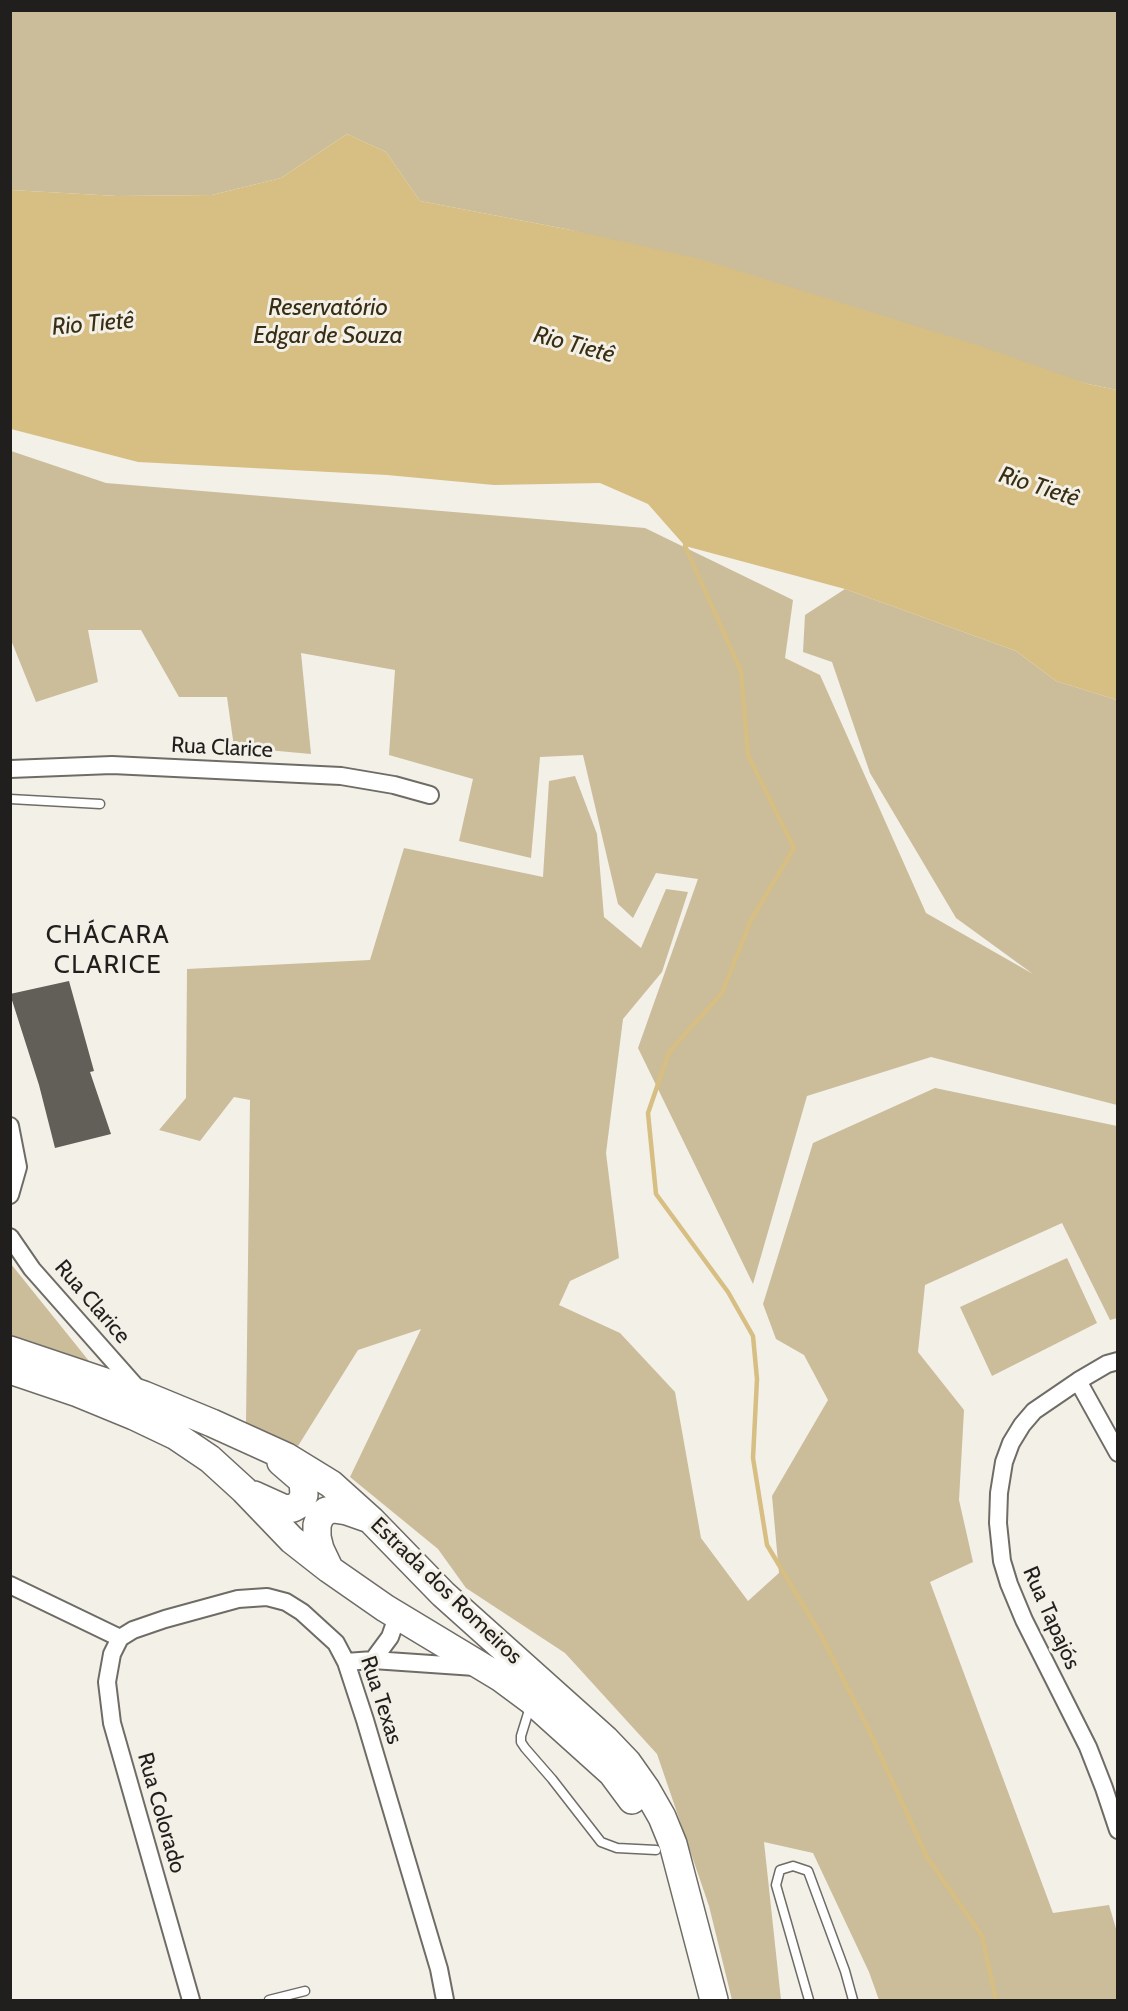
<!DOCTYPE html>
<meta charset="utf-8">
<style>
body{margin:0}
#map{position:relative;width:1128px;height:2011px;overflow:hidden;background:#f3f0e8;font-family:Cabin,sans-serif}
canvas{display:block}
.frame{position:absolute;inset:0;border:12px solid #211f1d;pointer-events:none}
</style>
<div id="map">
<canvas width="1128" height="2011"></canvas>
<div class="frame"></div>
</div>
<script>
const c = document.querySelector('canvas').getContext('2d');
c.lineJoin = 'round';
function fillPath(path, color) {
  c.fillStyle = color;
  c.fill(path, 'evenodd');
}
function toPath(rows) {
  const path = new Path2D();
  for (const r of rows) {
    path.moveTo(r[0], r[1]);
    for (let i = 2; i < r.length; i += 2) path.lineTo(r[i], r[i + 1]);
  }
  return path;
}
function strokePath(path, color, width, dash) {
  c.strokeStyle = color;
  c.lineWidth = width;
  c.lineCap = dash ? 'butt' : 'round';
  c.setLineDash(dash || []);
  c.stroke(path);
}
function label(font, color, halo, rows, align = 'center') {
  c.font = font + ' Cabin,sans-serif';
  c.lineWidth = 6;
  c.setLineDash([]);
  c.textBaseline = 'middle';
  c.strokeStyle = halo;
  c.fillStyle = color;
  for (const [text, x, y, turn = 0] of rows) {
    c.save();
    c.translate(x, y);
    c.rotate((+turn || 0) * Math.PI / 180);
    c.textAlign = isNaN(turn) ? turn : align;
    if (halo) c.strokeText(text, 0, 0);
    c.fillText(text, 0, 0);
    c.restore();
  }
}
const green = toPath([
 [10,11,1117,11,1117,390,1088,384,571,230,420,201,386,152,347,134,281,178,212,195,117,196,11,190],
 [11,451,106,483,645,528,793,600,785,658,820,675,926,913,1033,974,956,918,870,773,832,662,803,652,805,615,845,589,1016,651,1056,681,1117,700,1117,1105,931,1057,807,1096,753,1284,638,1048,698,879,656,873,633,918,618,904,583,755,540,757,531,858,459,841,473,779,389,755,395,670,301,653,311,754,234,747,227,697,179,697,141,630,88,630,98,682,36,702,11,640],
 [575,776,597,834,604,917,641,948,666,889,688,892,662,972,623,1019,606,1153,619,1258,570,1281,559,1305,620,1333,675,1392,701,1538,748,1601,779,1573,772,1496,828,1400,804,1355,776,1339,763,1304,813,1143,935,1088,1117,1126,1117,1318,1110,1320,1062,1223,925,1285,918,1352,964,1410,959,1500,973,1562,930,1582,1053,1913,1109,1905,1117,1932,1117,2000,879,2000,869,1972,813,1853,764,1842,781,2000,732,2000,709,1906,657,1754,565,1653,466,1588,438,1549,350,1477,421,1329,358,1350,298,1446,246,1424,250,1100,234,1097,200,1141,159,1130,186,1098,187,969,370,960,404,848,543,877,549,781],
 [1067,1258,1097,1323,992,1376,960,1307],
 [11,1264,89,1361,11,1336]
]);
const water = toPath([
 [347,134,386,152,420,201,571,230,700,259,977,345,1088,384,1117,390,1117,700,1056,681,1016,651,845,589,685,546,648,504,600,483,494,485,387,475,138,462,11,429,11,190,117,196,212,195,281,178]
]);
const stream = toPath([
 [686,540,685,546,741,671,748,755,794,848,751,920,722,993,669,1052,648,1113,656,1194,728,1292,753,1336,757,1379,753,1458,767,1545,821,1635,867,1726,927,1857,982,1936,996,2000]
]);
const building = toPath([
 [69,981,94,1071,90,1072,111,1134,55,1148,39,1085,10,994]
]);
const service = toPath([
 [10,799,100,804],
 [530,1707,521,1736,521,1742,525,1748,552,1779,601,1842,617,1848,656,1850],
 [269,2000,305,1991],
 [809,2000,776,1885,780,1870,793,1866,808,1871,845,1971,853,2000]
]);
const minor = toPath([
 [10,769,112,765,341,776,394,785,430,795],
 [10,1126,18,1167,10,1195],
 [10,1237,32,1269,139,1390],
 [1118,1361,1107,1364,1078,1381,1034,1411,1022,1425,1011,1443,1004,1462,999,1493,998,1523,1002,1561,1009,1584,1024,1620,1088,1747,1104,1788,1118,1830],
 [1078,1381,1118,1453],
 [10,1585,120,1638],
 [120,1638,133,1630,165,1619,238,1599,267,1597,286,1602,302,1612,336,1643,346,1662,365,1720,439,1969,445,2000],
 [120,1638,112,1654,107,1682,112,1723,191,2000],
 [373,1660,390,1637,397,1617],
 [346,1662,373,1660,475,1667]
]);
const primary = toPath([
 [10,1350,144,1395,212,1423,287,1457,331,1484,371,1520,443,1594,606,1740,627,1762,646,1789,662,1817,673,1844,714,2000],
 [10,1370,78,1393,134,1416,176,1436,210,1459,244,1490,292,1540,329,1569,385,1608,501,1678,532,1701,612,1773,632,1800],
 [254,1495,285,1509,293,1508,300,1504,304,1495,303,1481,281,1462],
 [329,1568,320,1549,317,1537,317,1525,320,1517,326,1511,334,1509,347,1511,367,1518]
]);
const streetNames = [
 ["Rua Clarice",222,748,3],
 ["Rua Clarice",92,1302,49],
 ["Estrada dos Romeiros",446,1591,44],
 ["Rua Tapajós",1051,1618,66],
 ["Rua Texas",381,1700,72],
 ["Rua Colorado",161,1813,74]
];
const waterNames = [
 ["Reservatório",328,308],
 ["Edgar de Souza",328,336],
 ["Rio Tietê",93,324,-5],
 ["Rio Tietê",574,345,15],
 ["Rio Tietê",1039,487,18]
];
const quarterNames = [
 ["CHÁCARA",108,935],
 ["CLARICE",108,965]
];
fillPath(green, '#cbbc9a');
fillPath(water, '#d7be83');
strokePath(stream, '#d7be83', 4.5);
fillPath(building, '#615f58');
strokePath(service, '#6f6c66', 11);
strokePath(minor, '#6f6c66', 20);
strokePath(primary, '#6f6c66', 30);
strokePath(service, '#fff', 8);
strokePath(minor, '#fff', 16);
strokePath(primary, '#fff', 27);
label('22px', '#211f1d', '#f3f0e8', streetNames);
label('italic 24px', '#392e13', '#f3f0e8', waterNames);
c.letterSpacing = '1.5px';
label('26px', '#211f1d', '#f3f0e8', quarterNames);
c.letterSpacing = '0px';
</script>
